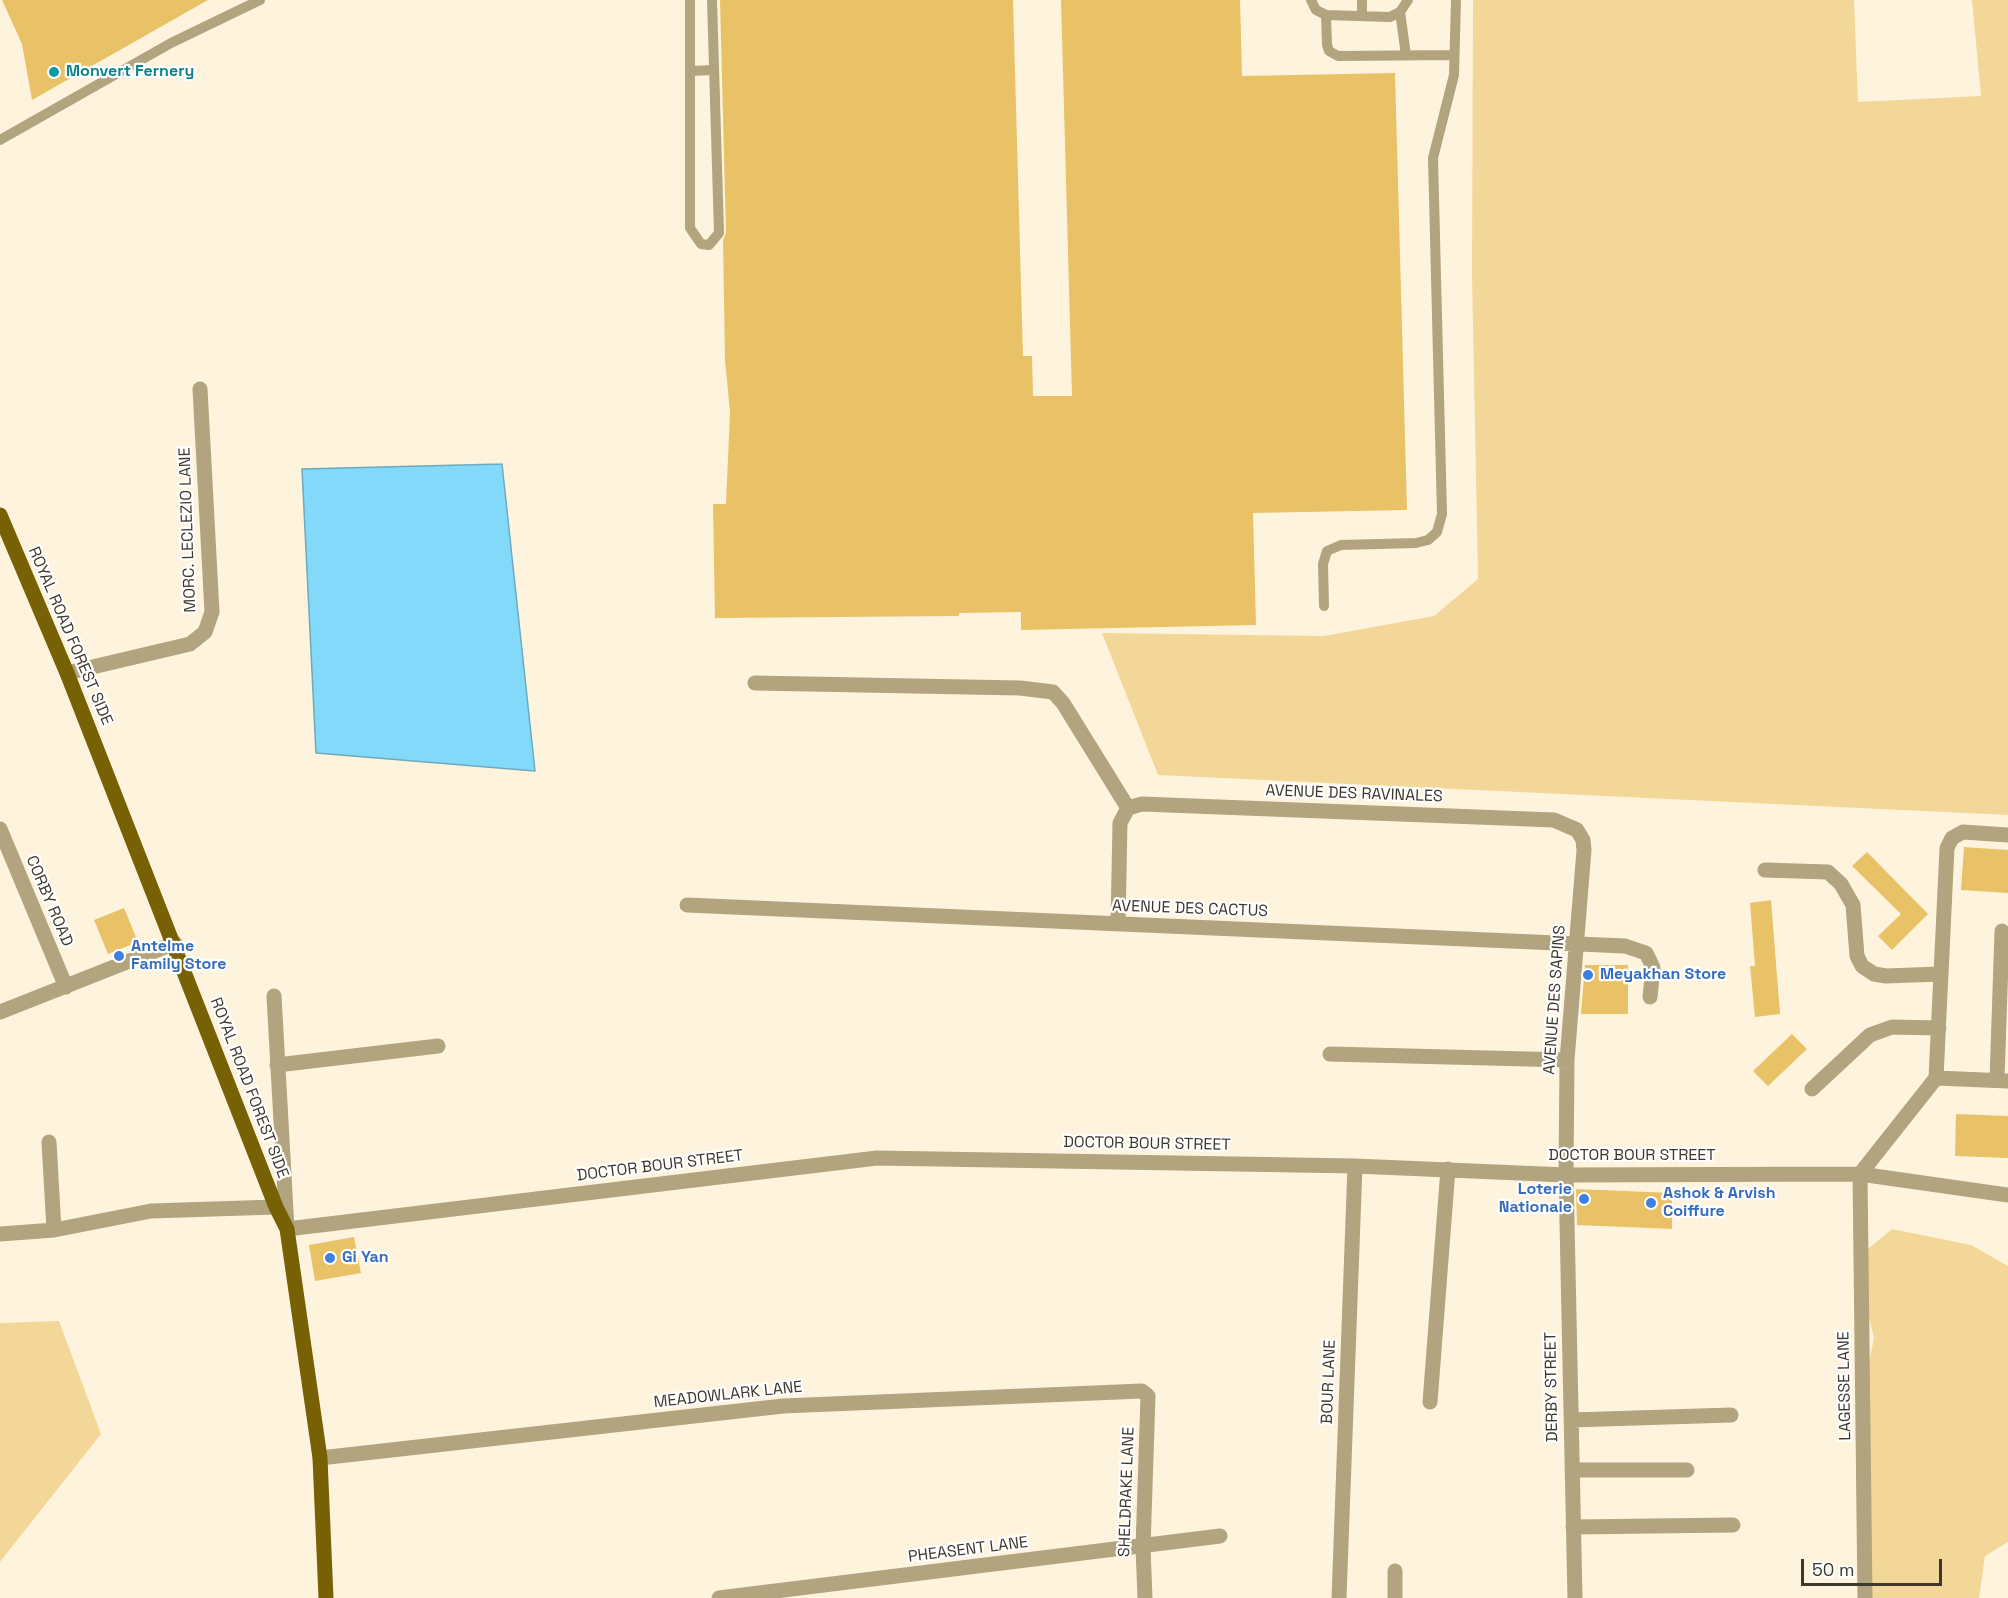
<!DOCTYPE html>
<style>
body{margin:0}
#map{position:relative;width:2008px;height:1598px;overflow:hidden;background:#fef4dd;font-family:"Space Grotesk",sans-serif}
canvas{display:block}
.scale{position:absolute;left:1801px;top:1559px;width:141px;height:27px;box-sizing:border-box;border:3px solid #3d382c;border-top:0;padding-left:8px;font-size:18px;line-height:21px;white-space:nowrap;color:#3d382c;-webkit-text-stroke:4px #fff;paint-order:stroke}
</style>
<div id="map">
<canvas width="2008" height="1598"></canvas>
<div class="scale">50 m</div>
</div>
<script>
const c = document.querySelector('canvas').getContext('2d');
c.lineJoin = 'round';
function fillPath(path, color) {
  c.fillStyle = color;
  c.fill(path, 'evenodd');
}
function toPath(rows) {
  const path = new Path2D();
  for (const r of rows) {
    path.moveTo(r[0], r[1]);
    for (let i = 2; i < r.length; i += 2) path.lineTo(r[i], r[i + 1]);
  }
  return path;
}
function strokePath(path, color, width, dash) {
  c.strokeStyle = color;
  c.lineWidth = width;
  c.lineCap = dash ? 'butt' : 'round';
  c.setLineDash(dash || []);
  c.stroke(path);
}
function label(font, color, halo, rows, align = 'center') {
  c.font = font + ' "Space Grotesk",sans-serif';
  c.lineWidth = 4.5;
  c.setLineDash([]);
  c.textBaseline = 'middle';
  c.strokeStyle = halo;
  c.fillStyle = color;
  for (const [text, x, y, turn = 0] of rows) {
    c.save();
    c.translate(x, y);
    c.rotate((+turn || 0) * Math.PI / 180);
    c.textAlign = isNaN(turn) ? turn : align;
    if (halo) c.strokeText(text, 0, 0);
    c.fillText(text, 0, 0);
    c.restore();
  }
}
const green = toPath([
 [1473,0,1854,0,1858,102,1981,96,1972,0,2008,0,2008,815,1158,775,1102,633,1324,636,1434,616,1478,579,1472,275],
 [1892,1229,1971,1245,2008,1266,2008,1542,1985,1556,1979,1598,1869,1598,1856,1426,1874,1338,1859,1277,1868,1249],
 [59,1321,101,1434,0,1562,0,1323]
]);
const water = toPath([
 [502,464,535,771,316,753,302,469,502,464]
]);
const building = toPath([
 [2,0,208,0,32,100,22,44],
 [720,0,1013,0,1023,356,1032,356,1033,396,1072,396,1061,0,1240,0,1242,76,1395,73,1407,510,1253,513,1256,625,1021,630,1021,612,959,613,959,616,715,618,713,504,726,504,730,412,725,360,723,240,726,233],
 [1964,847,2008,850,2008,893,1961,890],
 [1867,852,1928,914,1892,950,1878,936,1901,914,1852,866],
 [1771,900,1780,1014,1755,1017,1750,966,1755,966,1750,903],
 [124,908,138,942,108,954,94,920],
 [1585,965,1628,965,1628,1014,1581,1014],
 [1792,1034,1807,1049,1768,1086,1753,1071],
 [1956,1114,2008,1116,2008,1158,1955,1156],
 [1576,1189,1672,1193,1672,1229,1577,1225],
 [354,1237,361,1273,315,1281,309,1245]
]);
const lane = toPath([
 [690,0,690,228,701,244,709,245,719,233,712,0],
 [1311,0,1316,10,1326,15,1390,17,1400,12,1408,0],
 [1362,0,1362,16],
 [1400,12,1406,55],
 [1326,15,1327,45,1329,51,1338,56,1454,55],
 [691,71,713,70],
 [0,140,171,43,260,0],
 [1324,606,1323,564,1327,551,1341,545,1416,543,1428,540,1437,532,1442,514,1433,158,1454,75,1456,0]
]);
const street = toPath([
 [67,673,190,644,205,632,212,612,200,389],
 [755,683,1020,688,1053,692,1063,703,1128,808],
 [1128,808,1142,804,1554,820,1577,830,1583,840,1584,850,1567,1060,1566,1175,1575,1598],
 [0,829,66,987],
 [1765,870,1828,872,1841,884,1853,905,1857,956,1862,966,1874,974,1886,976,1940,974],
 [687,905,1625,946,1646,953,1650,961,1653,968,1650,997],
 [1118,924,1120,823,1128,808],
 [274,996,287,1229,877,1158,1355,1166,1566,1175,1860,1174,2008,1195],
 [0,1012,175,943],
 [1330,1054,1567,1060],
 [277,1065,438,1046],
 [1936,1078,2008,1081],
 [1997,1080,2002,931],
 [1812,1089,1870,1035,1892,1027,1939,1028],
 [49,1142,54,1230],
 [0,1234,54,1230,151,1211,276,1207],
 [1430,1402,1448,1169],
 [1571,1420,1731,1415],
 [320,1458,783,1406,1142,1391,1148,1396,1143,1548,1145,1598],
 [1572,1470,1687,1470],
 [1573,1527,1733,1525],
 [719,1598,1220,1536],
 [1339,1598,1355,1166],
 [1395,1598,1395,1571],
 [1865,1598,1860,1174,1936,1078,1947,848,1952,838,1963,832,2008,835]
]);
const primary = toPath([
 [0,515,67,673,276,1207,287,1229,320,1458,326,1598]
]);
const markers = [
 [54,72,6,"#0f9aa8"],
 [119,956,6,"#3f7fe0"],
 [1588,975,6,"#3f7fe0"],
 [1584,1199,6,"#3f7fe0"],
 [1651,1203,6,"#3f7fe0"],
 [330,1258,6,"#3f7fe0"]
];
const cultureNames = [
 ["Monvert Fernery",66,72]
];
const streetNames = [
 ["MORC. LECLEZIO LANE",188,530,-92],
 ["ROYAL ROAD FOREST SIDE",70,636,67],
 ["AVENUE DES RAVINALES",1354,794,2],
 ["CORBY ROAD",49,901,67],
 ["AVENUE DES CACTUS",1190,909,2],
 ["AVENUE DES SAPINS",1555,1000,-86],
 ["ROYAL ROAD FOREST SIDE",249,1088,69],
 ["DOCTOR BOUR STREET",1147,1144,1],
 ["DOCTOR BOUR STREET",1632,1156],
 ["DOCTOR BOUR STREET",660,1166,-7],
 ["BOUR LANE",1329,1382,-88],
 ["LAGESSE LANE",1845,1386,-91],
 ["DERBY STREET",1552,1387,-91],
 ["MEADOWLARK LANE",728,1395,-6],
 ["SHELDRAKE LANE",1127,1492,-88],
 ["PHEASENT LANE",968,1550,-7]
];
const shopNames = [
 ["Antelme",131,947],
 ["Family Store",131,965],
 ["Meyakhan Store",1600,975],
 ["Loterie",1572,1190,"right"],
 ["Nationale",1572,1208,"right"],
 ["Ashok & Arvish",1663,1194],
 ["Coiffure",1663,1212],
 ["Gi Yan",342,1258]
];
fillPath(green, '#f3d798');
fillPath(water, '#83d9fa');
strokePath(water, '#6ea9bc', 1.5);
fillPath(building, '#e9c267');
strokePath(lane, '#b1a47f', 10);
strokePath(street, '#b1a47f', 15);
strokePath(primary, '#786104', 15);
for (const [x, y, r, color] of markers) {
  const dot = new Path2D();
  dot.arc(x, y, r, 0, 2 * Math.PI);
  c.fillStyle = color;
  c.fill(dot);
  strokePath(dot, '#fff', 2);
}
label('bold 16px', '#0d838f', '#fff', cultureNames, 'left');
label('16px', '#3d382c', '#fff', streetNames);
label('bold 16px', '#366cbe', '#fff', shopNames, 'left');
</script>
